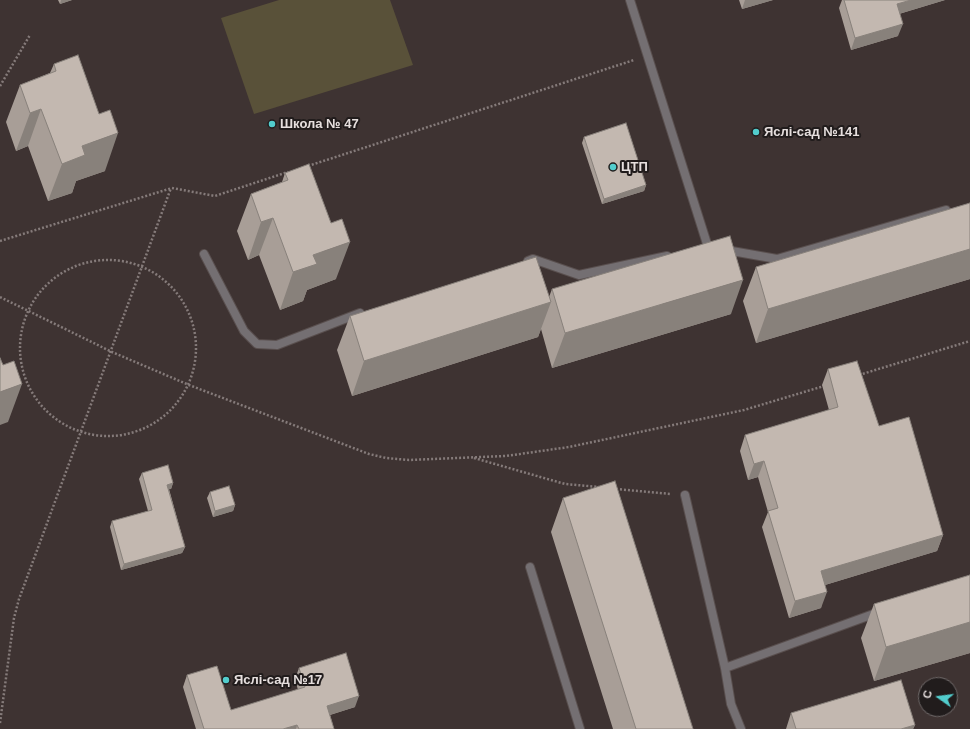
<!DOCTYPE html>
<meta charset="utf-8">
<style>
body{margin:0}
#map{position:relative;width:970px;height:729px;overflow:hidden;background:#3e3332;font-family:Arial,sans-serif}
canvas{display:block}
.north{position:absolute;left:918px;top:677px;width:40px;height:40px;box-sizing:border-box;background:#211c1c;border:1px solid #706a6a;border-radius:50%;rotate:284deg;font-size:11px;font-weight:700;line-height:16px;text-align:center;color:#e6dfde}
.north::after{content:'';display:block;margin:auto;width:14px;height:18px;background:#52cdcd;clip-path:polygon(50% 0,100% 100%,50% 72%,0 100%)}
</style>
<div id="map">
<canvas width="970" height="729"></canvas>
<div class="north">С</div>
</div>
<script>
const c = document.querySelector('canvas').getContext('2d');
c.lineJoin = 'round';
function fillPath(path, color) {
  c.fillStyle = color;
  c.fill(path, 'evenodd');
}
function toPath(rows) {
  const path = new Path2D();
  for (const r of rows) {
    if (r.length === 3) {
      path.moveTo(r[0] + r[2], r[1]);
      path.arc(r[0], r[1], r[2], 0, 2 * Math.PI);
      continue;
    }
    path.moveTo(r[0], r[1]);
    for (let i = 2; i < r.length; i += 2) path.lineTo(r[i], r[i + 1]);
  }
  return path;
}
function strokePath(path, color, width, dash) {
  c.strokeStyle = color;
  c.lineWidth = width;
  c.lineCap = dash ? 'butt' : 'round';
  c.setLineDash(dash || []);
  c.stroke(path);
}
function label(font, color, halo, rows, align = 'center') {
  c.font = font + ' Arial,sans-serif';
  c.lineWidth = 4;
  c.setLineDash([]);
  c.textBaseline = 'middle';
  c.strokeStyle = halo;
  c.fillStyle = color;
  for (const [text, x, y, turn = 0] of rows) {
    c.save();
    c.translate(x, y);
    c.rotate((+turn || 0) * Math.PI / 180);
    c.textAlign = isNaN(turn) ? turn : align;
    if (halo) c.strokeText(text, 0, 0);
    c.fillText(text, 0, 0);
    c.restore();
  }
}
const green = toPath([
 [279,0,390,0,413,65,254,114,221,18]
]);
const path = toPath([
 [0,86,30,35],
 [308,166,634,60],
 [0,241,172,188,215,196,288,172],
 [108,348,88],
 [0,297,112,352,189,385,369,454,386,458,409,460,506,456,569,447,744,410,824,386],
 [859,375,970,341],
 [474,458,565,484,599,487],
 [616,489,671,494],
 [0,723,14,618,19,599,171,188]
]);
const lane = toPath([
 [630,0,708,247],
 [726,250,777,259,946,210],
 [204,254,244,331,257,344,277,345,360,313],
 [528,261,533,259,579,275,667,256],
 [685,495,725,668],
 [530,567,580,729],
 [741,729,731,704,725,668,879,612]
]);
const wall = toPath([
 [58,0,72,0,60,4],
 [739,0,773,0,742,9],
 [842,0,945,0,899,14,898,36,851,50,839,8],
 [54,64,105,171,76,181,72,193,48,201,28,146,16,151,6,122,20,85,50,73],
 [584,137,646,185,644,191,602,204,582,143],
 [285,173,336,279,307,290,303,301,280,310,259,255,248,260,237,231,251,194,282,182],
 [970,203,970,279,756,343,743,301,756,267],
 [552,289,731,314,552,368,541,329,538,337,352,396,337,350,350,316,549,297],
 [828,369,879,426,943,535,937,551,825,585,821,608,789,618,762,527,768,512,758,477,748,480,740,451,745,435,829,410,822,385],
 [142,473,173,483,171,489,169,489,185,547,182,553,121,570,110,527,112,521,148,511,139,479],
 [210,492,235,505,233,511,213,517,207,498],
 [563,498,693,729,613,729,551,532],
 [970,575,970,653,874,681,861,638,874,604],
 [299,668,355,707,330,715,334,729,196,729,183,687,187,675,231,710,298,690,295,679],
 [791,713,915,725,913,729,786,729]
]);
const shadedWall = toPath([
 [61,0,72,0,60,4],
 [745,0,773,0,742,9],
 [911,0,945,0,892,16,897,4],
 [903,24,898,36,851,50,855,38],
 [41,109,28,146,16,151,30,113],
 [118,133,105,171,76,181,72,193,48,201,62,164,82,146],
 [646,185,644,191,602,204,604,199],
 [273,218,259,255,248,260,261,222],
 [350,242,336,279,307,290,303,301,280,310,293,272,313,255],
 [970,249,970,279,756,343,768,309],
 [743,280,731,314,552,368,565,333],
 [551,302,538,337,352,396,364,361],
 [22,384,8,422,0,425,0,392],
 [764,461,758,477,748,480,754,464],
 [173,483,171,489,165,490,167,485],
 [235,505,233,511,213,517,215,511],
 [943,535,937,551,815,588,821,571],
 [185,547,182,553,121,570,124,564],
 [827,592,821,608,789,618,795,601],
 [970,622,970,653,874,681,886,647],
 [359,696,355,707,323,717,327,706],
 [297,725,296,729,283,729],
 [915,725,913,729,901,729]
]);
const building = toPath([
 [844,0,911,0,897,4,903,24,855,38,844,0],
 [78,55,99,114,110,110,118,133,82,146,85,155,62,164,41,109,30,113,20,85,56,71,54,64,78,55],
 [626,123,646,185,604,199,584,137,626,123],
 [309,164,331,223,342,219,350,242,313,255,317,264,293,272,273,218,261,222,251,194,288,180,285,173,309,164],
 [970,203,970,249,768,309,756,267,970,203],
 [730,236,743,280,565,333,552,289,730,236],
 [536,257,551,302,364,361,350,316,536,257],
 [0,358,3,365,14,361,22,384,0,392,0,358],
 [857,361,879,426,909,417,943,535,821,571,827,592,795,601,768,511,778,508,764,461,754,464,745,435,838,407,828,369,857,361],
 [168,465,173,483,167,485,185,547,124,564,112,521,152,510,142,473,168,465],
 [615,481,693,729,636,729,563,498,615,481],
 [229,486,235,505,215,511,210,492,229,486],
 [970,575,970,622,886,647,874,604,970,575],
 [346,653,359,696,327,706,334,729,299,729,297,725,283,729,204,729,187,675,217,666,231,710,305,687,299,668,346,653],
 [901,680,915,725,901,729,796,729,791,713,901,680]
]);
const markers = [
 [272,124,4,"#52cdcd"],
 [756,132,4,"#52cdcd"],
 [613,167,4,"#52cdcd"],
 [226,680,4,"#52cdcd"]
];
const poiNames = [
 ["Школа № 47",280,124],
 ["Яслі-сад №141",764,132],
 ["ЦТП",621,167],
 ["Яслі-сад №17",234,680]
];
fillPath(green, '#595139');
strokePath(lane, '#594f4e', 10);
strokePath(path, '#857b7a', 2.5, [2, 2]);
strokePath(lane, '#746f72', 8);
fillPath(wall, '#a89e97');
fillPath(shadedWall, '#88817b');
fillPath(building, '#c3b8b0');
strokePath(building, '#88817b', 1);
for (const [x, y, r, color] of markers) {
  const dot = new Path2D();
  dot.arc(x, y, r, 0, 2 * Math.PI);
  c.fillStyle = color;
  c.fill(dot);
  strokePath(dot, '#211c1c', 1.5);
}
label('bold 13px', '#e6dfde', '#211c1c', poiNames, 'left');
</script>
